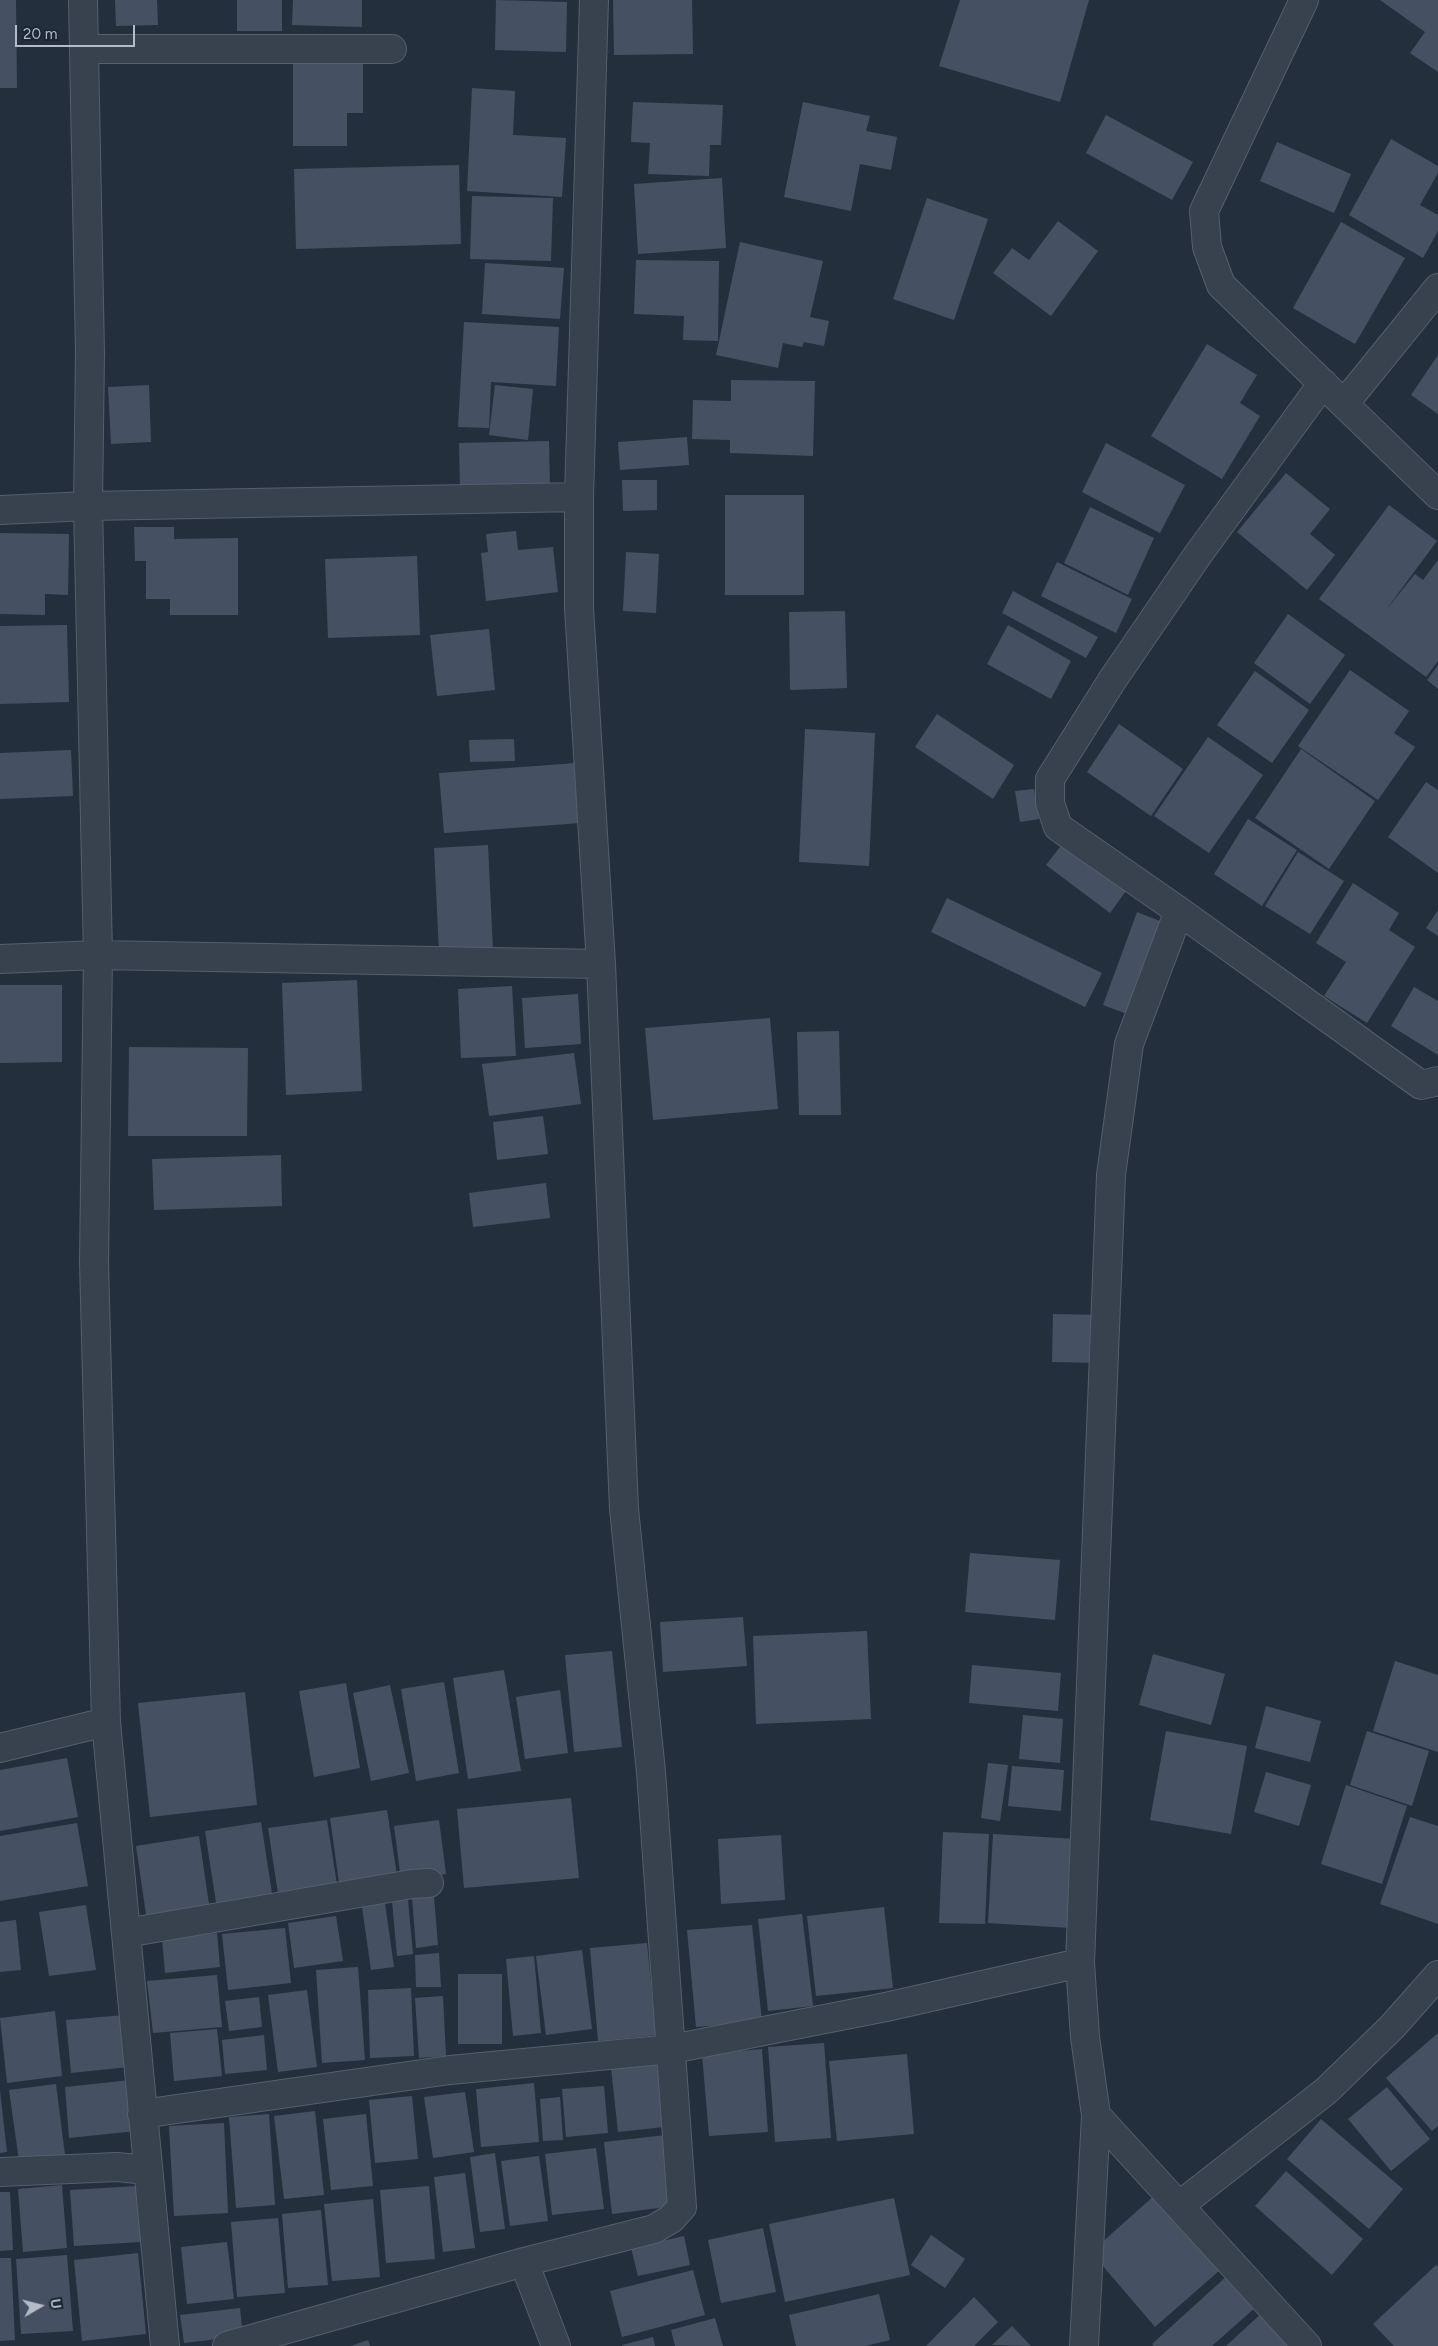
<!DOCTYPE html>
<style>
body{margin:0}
#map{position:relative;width:1438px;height:2346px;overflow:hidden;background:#242f3e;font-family:Figtree,sans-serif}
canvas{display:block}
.north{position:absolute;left:15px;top:2281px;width:50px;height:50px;-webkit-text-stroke:4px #1d2633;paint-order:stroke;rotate:82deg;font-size:14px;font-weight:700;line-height:20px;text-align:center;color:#b4bcc9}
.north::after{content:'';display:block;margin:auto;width:18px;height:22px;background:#b4bcc9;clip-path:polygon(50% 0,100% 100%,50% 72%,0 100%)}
.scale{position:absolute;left:15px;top:25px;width:120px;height:22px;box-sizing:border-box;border:2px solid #b4bcc9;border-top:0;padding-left:6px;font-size:15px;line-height:18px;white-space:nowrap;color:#b4bcc9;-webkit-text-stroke:4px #1d2633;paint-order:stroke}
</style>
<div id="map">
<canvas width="1438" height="2346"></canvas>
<div class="north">U</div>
<div class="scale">20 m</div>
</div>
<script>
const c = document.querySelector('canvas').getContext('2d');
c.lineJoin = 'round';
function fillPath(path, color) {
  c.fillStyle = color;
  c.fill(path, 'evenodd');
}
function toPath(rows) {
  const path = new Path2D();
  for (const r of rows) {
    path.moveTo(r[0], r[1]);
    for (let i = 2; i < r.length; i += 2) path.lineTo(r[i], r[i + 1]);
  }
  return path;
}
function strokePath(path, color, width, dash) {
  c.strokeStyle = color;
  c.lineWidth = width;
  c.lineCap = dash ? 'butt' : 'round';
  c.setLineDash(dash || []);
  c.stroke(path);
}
const building = toPath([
 [0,0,16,0,17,88,0,88],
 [115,0,157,0,158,25,116,26],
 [237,0,282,0,282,31,237,31],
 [293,0,362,0,362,27,292,25],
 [496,0,567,2,566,52,495,50],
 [613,0,692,0,693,54,614,55],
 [960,0,1089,0,1060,102,939,66],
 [1380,0,1438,0,1438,72,1410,53,1425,32],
 [363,58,363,113,347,113,347,146,293,146,293,59],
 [472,88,515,91,513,135,566,138,562,197,467,191],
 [633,102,723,105,721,145,710,145,709,176,648,174,650,143,631,142],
 [803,102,870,116,866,131,897,137,891,170,860,164,851,211,784,197],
 [1106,115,1193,162,1172,200,1086,153],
 [1391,139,1438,166,1438,173,1420,205,1438,215,1438,231,1423,258,1349,215],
 [1277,142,1351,174,1334,213,1260,181],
 [459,165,461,244,296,249,294,169],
 [722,178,726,248,638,254,634,184],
 [472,196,553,198,551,261,470,259],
 [927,198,988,219,954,320,893,299],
 [1058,221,1098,251,1051,316,993,273,1012,248,1029,260],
 [1341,222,1405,258,1355,344,1293,308],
 [740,242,823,261,810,317,829,321,824,346,804,342,802,347,783,343,778,368,716,355],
 [636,260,719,261,718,341,683,340,684,316,634,314],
 [485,263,564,268,560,319,482,314],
 [464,322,559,327,556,386,491,382,489,428,458,427],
 [1207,344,1257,375,1240,403,1260,416,1222,479,1151,436],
 [1438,355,1438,414,1411,395],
 [731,380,815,381,813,456,730,453,730,440,692,439,693,400,731,401],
 [149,385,151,442,111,444,108,387],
 [495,385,533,389,528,440,489,435],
 [687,437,689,465,620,470,618,442],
 [549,441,550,487,460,488,459,443],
 [1106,443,1185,485,1160,533,1082,492],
 [1286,473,1330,509,1310,534,1335,555,1307,590,1237,532],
 [622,480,657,480,657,510,623,511],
 [725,495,804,495,804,595,725,595],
 [1389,505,1437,541,1385,611,1415,574,1423,580,1438,560,1438,661,1426,677,1319,599],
 [1090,507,1154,538,1128,595,1064,563],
 [134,527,174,527,174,539,238,538,238,615,170,615,170,599,146,599,146,561,135,561],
 [516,531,518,550,553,547,558,592,486,601,481,553,488,552,486,534],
 [0,533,69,534,68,595,45,594,45,615,0,614],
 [626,552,659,554,656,613,623,611],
 [417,556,420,635,328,638,325,559],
 [1057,562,1132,599,1116,633,1041,596],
 [1013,591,1098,637,1086,658,1002,613],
 [845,611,847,688,790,690,789,612],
 [1288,614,1345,655,1310,704,1254,663],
 [67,625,69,702,0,704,0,626],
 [1008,625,1071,661,1051,699,987,664],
 [489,629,495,690,437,696,430,635],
 [1438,665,1438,689,1427,680],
 [1350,670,1409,711,1394,733,1415,747,1378,800,1298,746],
 [1255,671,1309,710,1272,763,1217,725],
 [937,714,1014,765,993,799,915,747],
 [1119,724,1183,769,1151,816,1087,772],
 [805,729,875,733,869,866,799,862],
 [1208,737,1263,775,1209,853,1154,816],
 [514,739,515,761,470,762,469,740],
 [1301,749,1375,801,1329,869,1255,818],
 [71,750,73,796,0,799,0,753],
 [577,763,581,823,444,833,439,773],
 [1426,782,1438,790,1438,873,1388,837],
 [1034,789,1039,819,1020,822,1015,791],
 [1248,819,1297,850,1262,906,1214,874],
 [1066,839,1129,887,1110,913,1046,865],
 [488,845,493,950,439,952,434,848],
 [1298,852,1344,881,1310,934,1265,906],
 [1353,883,1399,913,1389,930,1415,947,1367,1023,1324,996,1346,962,1316,943],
 [947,898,1102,973,1085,1007,931,932],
 [1438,910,1438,936,1426,928],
 [1137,912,1165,923,1130,1015,1103,1005],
 [357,980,362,1091,286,1095,282,983],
 [0,985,62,985,62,1062,0,1063],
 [512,986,516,1056,461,1058,458,989],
 [1414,987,1438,1001,1438,1055,1391,1026],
 [578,994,581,1044,525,1048,522,998],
 [770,1018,778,1109,653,1120,645,1028],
 [839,1031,841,1115,799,1115,797,1032],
 [129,1047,248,1048,247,1136,128,1136],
 [574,1053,581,1104,489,1116,482,1064],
 [543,1116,548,1154,497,1160,493,1122],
 [281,1155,282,1206,154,1210,152,1159],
 [546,1183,550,1218,473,1227,469,1193],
 [1053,1314,1102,1315,1100,1363,1052,1362],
 [970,1553,1060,1560,1055,1620,965,1612],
 [743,1617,747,1666,663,1672,660,1622],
 [867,1631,871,1719,756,1724,753,1636],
 [612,1651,622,1747,574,1752,565,1655],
 [1153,1654,1225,1674,1211,1725,1139,1705],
 [1395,1661,1438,1675,1438,1752,1373,1731],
 [972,1665,1061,1673,1058,1711,969,1703],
 [504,1670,521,1771,468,1779,453,1678],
 [444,1682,459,1773,416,1781,401,1689],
 [346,1683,360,1768,314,1777,299,1691],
 [390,1685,409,1773,371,1781,353,1693],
 [560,1690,568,1753,525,1759,516,1697],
 [245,1692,257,1805,150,1817,138,1703],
 [1266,1706,1321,1721,1310,1762,1255,1748],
 [1023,1715,1063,1719,1060,1763,1019,1759],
 [1166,1731,1247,1746,1231,1834,1150,1820],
 [1367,1731,1429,1751,1412,1806,1350,1785],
 [67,1758,78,1817,0,1831,0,1770],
 [988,1763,1008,1765,1000,1821,981,1818],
 [1012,1766,1064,1770,1061,1811,1008,1806],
 [1266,1772,1311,1785,1299,1826,1254,1812],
 [1346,1785,1407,1806,1382,1884,1321,1864],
 [571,1798,579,1878,464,1888,457,1809],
 [387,1810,398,1882,340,1890,330,1818],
 [1410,1817,1438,1826,1438,1924,1380,1904],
 [327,1820,338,1891,279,1900,268,1828],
 [439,1820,446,1874,401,1880,394,1826],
 [261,1822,273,1900,217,1909,205,1831],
 [77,1823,88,1886,0,1901,0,1836],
 [943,1832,989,1834,985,1924,939,1923],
 [993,1834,1076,1839,1071,1928,988,1923],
 [781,1835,785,1900,721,1904,718,1839],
 [199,1836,210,1911,147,1921,136,1846],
 [434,1897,438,1945,416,1948,412,1898],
 [408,1900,413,1954,397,1956,392,1901],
 [385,1903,394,1967,371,1970,362,1907],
 [86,1905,96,1970,49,1976,39,1912],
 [884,1907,893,1988,816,1996,807,1916],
 [802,1914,813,2006,768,2011,758,1919],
 [336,1916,343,1961,294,1968,288,1923],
 [16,1920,21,1970,0,1972,0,1922],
 [752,1925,762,2022,696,2027,687,1930],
 [285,1928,291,1983,228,1990,222,1934],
 [217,1933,220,1967,165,1973,162,1939],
 [647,1943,656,2035,598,2041,590,1948],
 [582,1950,592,2029,546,2035,536,1956],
 [439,1953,441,1987,416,1987,415,1955],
 [534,1956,541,2033,513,2036,506,1959],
 [358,1967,365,2060,322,2063,316,1970],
 [458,1974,502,1974,502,2044,458,2044],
 [217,1975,222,2027,153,2033,147,1981],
 [411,1988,414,2056,370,2058,368,1990],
 [307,1990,317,2067,278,2072,268,1995],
 [443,1996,446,2056,419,2058,415,1998],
 [259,1997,262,2027,229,2031,225,2001],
 [55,2011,62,2076,7,2083,0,2018],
 [124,2015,129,2067,71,2073,66,2020],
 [217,2029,222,2076,174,2081,170,2033],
 [1438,2033,1438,2126,1432,2131,1386,2078],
 [264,2035,267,2070,225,2074,222,2040],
 [824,2043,831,2138,775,2142,768,2047],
 [762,2049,768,2132,709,2136,702,2054],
 [907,2054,914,2134,837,2141,829,2061],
 [657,2063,664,2127,618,2132,611,2068],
 [131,2080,136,2131,69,2138,65,2087],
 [534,2083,539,2142,481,2147,476,2089],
 [56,2084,65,2155,19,2161,9,2090],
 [604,2086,608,2133,566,2137,562,2089],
 [1387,2087,1430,2139,1391,2171,1348,2119],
 [0,2091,7,2152,0,2153],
 [465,2092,474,2152,433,2158,424,2097],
 [412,2096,418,2159,375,2163,369,2100],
 [560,2097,563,2140,543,2141,540,2099],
 [315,2111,324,2195,284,2199,274,2116],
 [269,2114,275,2205,236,2208,229,2117],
 [366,2114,373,2186,331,2190,323,2119],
 [1321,2119,1403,2189,1369,2229,1287,2159],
 [224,2123,228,2213,174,2216,169,2126],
 [666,2135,674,2206,612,2214,604,2142],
 [596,2148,604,2209,552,2215,545,2154],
 [495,2153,505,2229,480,2232,470,2157],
 [539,2156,548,2221,510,2226,501,2161],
 [1286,2171,1363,2239,1332,2275,1255,2206],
 [465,2173,475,2248,443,2252,434,2177],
 [62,2185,67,2248,23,2252,18,2189],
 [137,2186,141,2242,74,2246,70,2190],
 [429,2186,435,2259,386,2263,380,2190],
 [0,2192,10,2192,13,2250,0,2251],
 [1155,2195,1220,2270,1155,2327,1091,2252],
 [894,2198,910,2275,785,2302,769,2224],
 [373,2199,380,2277,332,2281,324,2204],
 [321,2210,328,2285,288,2288,282,2214],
 [278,2218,285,2293,237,2297,231,2222],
 [763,2228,776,2292,721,2303,708,2240],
 [931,2235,965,2259,945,2288,911,2265],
 [684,2236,690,2265,638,2276,631,2248],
 [227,2242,234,2299,187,2304,181,2247],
 [138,2253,146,2334,82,2341,74,2260],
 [67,2255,73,2331,21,2334,16,2259],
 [0,2258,11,2258,15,2340,0,2341],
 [1436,2265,1438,2267,1438,2346,1394,2346,1373,2324],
 [693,2270,705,2315,622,2337,610,2291],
 [1228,2275,1257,2306,1212,2346,1154,2346,1152,2344],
 [879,2294,890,2340,865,2346,796,2346,789,2315],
 [974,2297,998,2322,974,2346,926,2346],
 [240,2308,243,2336,184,2343,180,2315],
 [1264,2311,1296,2346,1226,2346],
 [715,2318,723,2346,675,2346,671,2330],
 [1012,2326,1031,2346,992,2345],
 [653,2337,655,2346,622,2346,622,2345],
 [368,2340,370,2346,351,2346]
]);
const minor = toPath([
 [83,0,90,353,88,506,98,955,94,1262,106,1722,165,2346],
 [1304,0,1204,211,1207,247,1221,285,1438,495],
 [84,49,392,49],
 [1323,383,1197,556,1113,679,1050,779,1050,803,1058,827,1179,911,1421,1085,1438,1081],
 [1344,404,1438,288],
 [0,510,88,506,579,497],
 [0,959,98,955,601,964],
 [0,1748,106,1722],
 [126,1933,412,1884,429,1883],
 [142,2114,450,2070,672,2049,886,2007,1080,1963],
 [1096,2115,1307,2346],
 [0,2172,117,2167,147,2170],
 [1180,2205,1326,2091,1392,2027,1438,1975],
 [524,2262,556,2346],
 [227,2346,524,2262,654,2229,671,2219,682,2207,651,1772,624,1509,601,964,579,608,579,497,594,0],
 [1084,2346,1096,2115,1085,2037,1080,1963,1111,1175,1129,1044,1179,911]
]);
fillPath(building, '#455162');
strokePath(minor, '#565f6c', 30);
strokePath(minor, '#38414e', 28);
</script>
